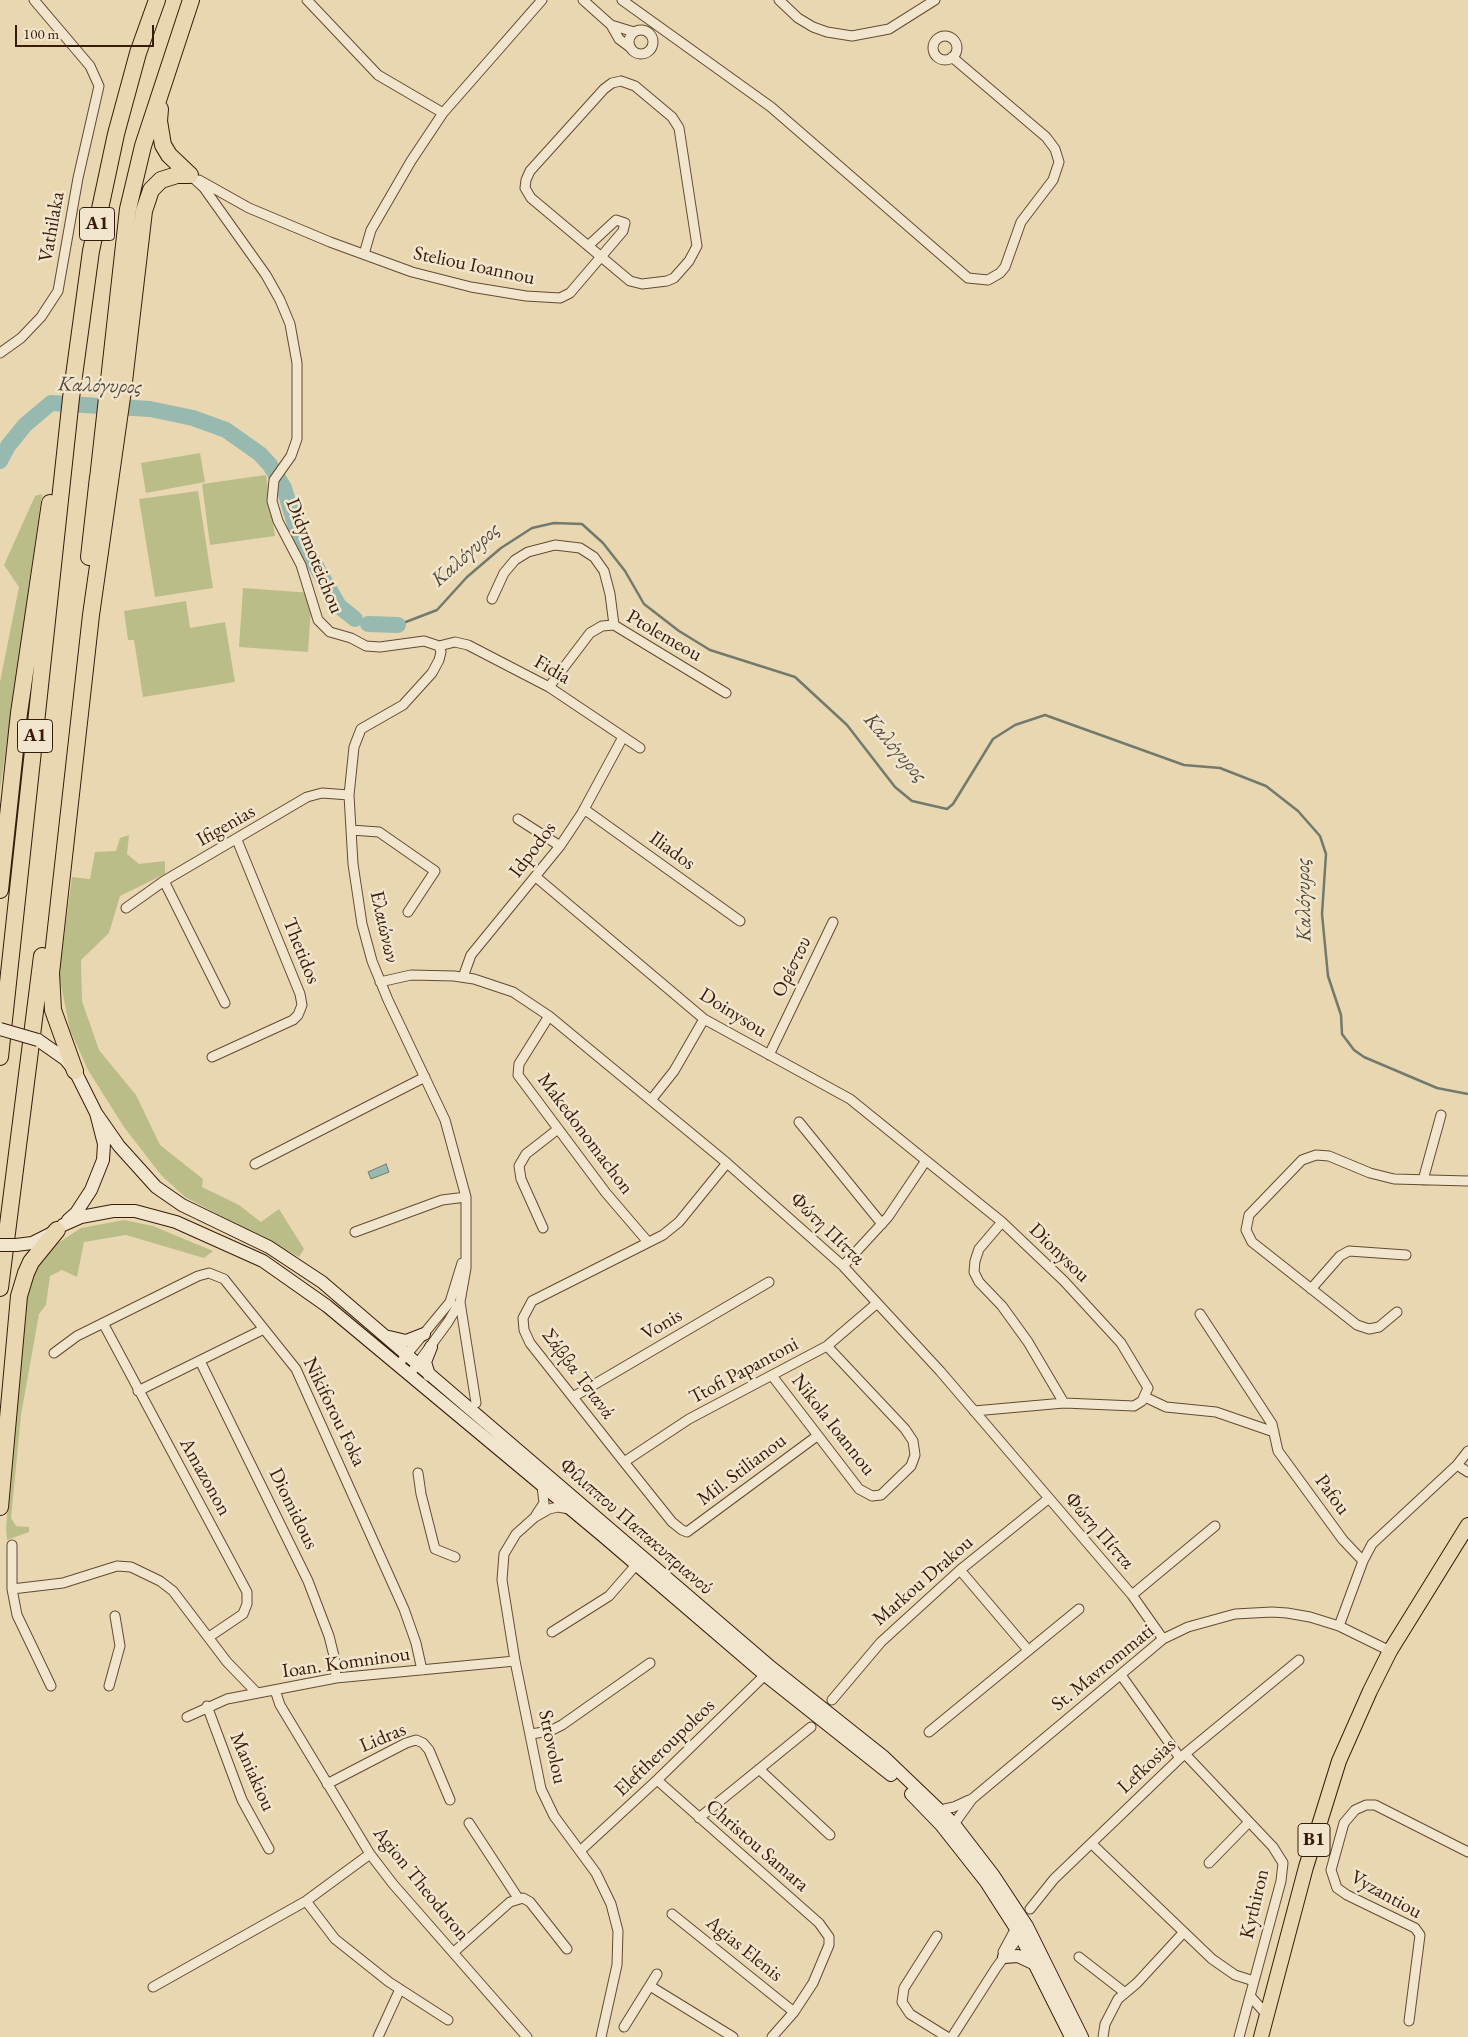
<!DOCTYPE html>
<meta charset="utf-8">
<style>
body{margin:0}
#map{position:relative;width:1468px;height:2037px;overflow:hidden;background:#e9d7b2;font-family:"EB Garamond",serif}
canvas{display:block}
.scale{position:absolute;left:15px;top:25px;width:139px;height:22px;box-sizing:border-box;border:2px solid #381b09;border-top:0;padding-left:6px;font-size:15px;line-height:18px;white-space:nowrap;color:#381b09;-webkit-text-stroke:4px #f1e5cd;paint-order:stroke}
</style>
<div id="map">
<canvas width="1468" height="2037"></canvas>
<div class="scale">100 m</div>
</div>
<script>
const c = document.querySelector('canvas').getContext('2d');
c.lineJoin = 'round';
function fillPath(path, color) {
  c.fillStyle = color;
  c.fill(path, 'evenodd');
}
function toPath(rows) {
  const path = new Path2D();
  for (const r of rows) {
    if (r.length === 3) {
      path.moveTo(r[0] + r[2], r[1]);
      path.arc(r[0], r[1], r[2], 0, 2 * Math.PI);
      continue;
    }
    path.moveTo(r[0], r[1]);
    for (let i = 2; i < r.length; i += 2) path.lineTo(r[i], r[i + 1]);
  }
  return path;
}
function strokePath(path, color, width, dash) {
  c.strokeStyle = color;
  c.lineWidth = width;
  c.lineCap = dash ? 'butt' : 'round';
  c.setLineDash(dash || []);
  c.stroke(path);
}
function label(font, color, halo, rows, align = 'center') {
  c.font = font + ' "EB Garamond",serif';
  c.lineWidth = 5;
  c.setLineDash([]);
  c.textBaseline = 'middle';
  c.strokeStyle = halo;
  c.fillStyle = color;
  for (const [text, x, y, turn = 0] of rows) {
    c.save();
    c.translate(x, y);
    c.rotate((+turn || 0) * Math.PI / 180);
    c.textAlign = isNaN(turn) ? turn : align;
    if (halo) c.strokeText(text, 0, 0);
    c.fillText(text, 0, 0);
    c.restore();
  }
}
const green = toPath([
 [200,453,205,482,146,493,141,463],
 [266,475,275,536,210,545,202,484],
 [198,491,213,588,155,597,139,499],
 [42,494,0,791,0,682,19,587,4,565,35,496],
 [243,588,312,593,308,652,239,647],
 [186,601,190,628,225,622,235,682,143,697,134,640,128,640,124,611],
 [129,835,127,854,139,864,165,861,165,874,120,896,109,933,81,960,82,1001,99,1050,136,1095,160,1145,203,1179,202,1187,239,1205,261,1222,279,1209,304,1249,299,1257,185,1197,161,1175,124,1127,88,1070,70,1030,59,975,72,877,90,879,95,852,116,851,120,838],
 [124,1220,153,1226,213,1251,204,1258,126,1235,84,1242,77,1277,62,1270,50,1276,46,1305,39,1314,21,1415,11,1518,16,1526,29,1527,29,1532,7,1540,6,1529,22,1308,33,1269,55,1245,81,1228]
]);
const water = toPath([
 [386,1164,389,1172,371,1179,368,1172,386,1164]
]);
const stream = toPath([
 [398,625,437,610,467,577,501,548,532,528,554,523,582,524,603,543,625,571,644,604,679,631,710,650,795,677,847,725,895,787,912,801,947,809,953,804,993,739,1015,725,1045,715,1184,765,1220,768,1266,786,1298,811,1320,836,1326,854,1322,914,1328,976,1341,1015,1342,1034,1354,1050,1364,1057,1437,1088,1468,1094]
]);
const river = toPath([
 [0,461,8,446,25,425,51,403,150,409,193,418,226,430,260,454,270,465,284,488,298,534,309,554,339,606,355,619],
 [368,624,398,625]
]);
const street = toPath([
 [307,0,378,75,443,113],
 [583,0,611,25,634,32],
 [622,0,771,107,968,278,988,280,1000,273,1005,267,1021,222,1053,180,1059,162,1055,149,1046,137,952,57],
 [779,0,798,18,813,27,827,32,852,36,889,29,935,0],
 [611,25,619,39,631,48],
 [641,42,12],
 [945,48,12],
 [621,81,635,86,672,117,679,128,697,246,689,261,674,278,667,281,642,284,630,281,531,198,525,188,526,180,530,171,604,89,612,83,621,81],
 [190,175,204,188,266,275,280,300,290,324,297,363,297,439,291,456,274,480,272,501,278,521,301,565,318,620,330,632,351,638,366,646,380,647,424,641,439,646],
 [199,180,249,208,330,242,412,272,471,287,526,296,560,298,570,293,623,231,625,223,616,220,588,246],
 [364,254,371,230,411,161,443,113,542,0],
 [0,353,21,338,41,317,58,291,78,178,99,86,90,66,34,0],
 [492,599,504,573,515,560,528,552,555,545,580,548,594,557,604,571,610,594,614,625],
 [439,646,455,642,468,645,549,687,640,748],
 [549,687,590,633,602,626,614,625,726,693],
 [584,809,740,921],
 [518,819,560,846],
 [351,830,379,832,435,871,408,912],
 [536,877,704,1019,850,1099,1002,1222,1064,1281,1121,1343,1148,1388,1142,1401,1134,1406,1064,1403,974,1411],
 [164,881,225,1003],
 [126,908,164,881,307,797,322,793,349,795],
 [463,977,471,955,560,846,582,813,623,737],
 [380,982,411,975,454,976,474,979,513,992,549,1016,727,1163,843,1266,940,1371,1132,1595,1163,1639],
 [549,1016,519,1064,518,1075,606,1193,648,1242],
 [769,1055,833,922],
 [212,1057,293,1020,298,1015,302,1005,300,994,237,840],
 [651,1100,674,1071,704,1019],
 [799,1122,882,1224],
 [727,1163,679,1222,663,1235,532,1301,523,1318,524,1330,530,1343,624,1462,672,1522,682,1530,687,1532,817,1436],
 [255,1164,425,1077],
 [1423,1180,1441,1115],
 [1002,1222,979,1249,975,1261,974,1272,979,1282,1002,1306,1028,1342,1064,1403],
 [543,1228,521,1179,519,1166,526,1154,558,1129],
 [355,1232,442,1200,466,1197],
 [843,1266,888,1217,925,1162],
 [1311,1289,1340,1256,1349,1251,1406,1255],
 [460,1302,476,1403],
 [1397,1312,1379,1327,1369,1329,1357,1325,1252,1242,1246,1230,1249,1215,1302,1160,1316,1155,1329,1156,1370,1173,1394,1179,1468,1181],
 [1200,1314,1272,1424,1278,1451,1343,1540,1363,1561],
 [103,1323,247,1592,247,1604,243,1614,209,1637],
 [54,1353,77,1336,198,1276,209,1273,224,1279,296,1369,404,1609,416,1643,422,1670],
 [403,1359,450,1302,462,1263],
 [200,1361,308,1581,329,1636,334,1656,336,1678],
 [410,1374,448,1322,460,1302,466,1268,466,1197,445,1120,388,1000,372,961,362,924,353,864,349,795,354,747,361,729,403,705,432,673,439,660,441,652,439,646],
 [773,1377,859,1489,872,1496,881,1495,911,1466,915,1455,913,1441,905,1429,827,1346],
 [138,1391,264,1329],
 [573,1397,769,1282],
 [1145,1397,1166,1407,1216,1412,1274,1432],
 [624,1462,689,1419,827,1346,876,1304],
 [1457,1465,1468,1472],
 [418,1473,421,1494,435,1549,455,1557],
 [569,1509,558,1507,549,1509,535,1517,516,1534,504,1554,502,1580,515,1661,541,1789,554,1816,596,1873,611,1904,618,1931,617,1965,601,2037],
 [536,1515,544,1503,542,1486],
 [12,1545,12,1589,17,1615,51,1686],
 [960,1570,1028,1650],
 [12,1589,63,1583,117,1566,131,1567,160,1581,173,1591,227,1662,257,1693],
 [1132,1595,1215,1526],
 [1339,1626,1363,1561,1372,1544,1457,1465,1468,1451],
 [552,1632,609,1596,636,1565],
 [1121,1675,1180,1758],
 [109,1686,120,1646,115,1616],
 [275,1690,280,1705,370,1854,393,1884,527,2037],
 [832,1700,881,1642,960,1570,1048,1499],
 [207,1706,242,1800,269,1849],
 [187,1717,227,1699,336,1678,515,1661],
 [929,1732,1079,1609],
 [531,1734,550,1731,562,1725,650,1663],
 [1185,1754,1273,1847,1283,1863,1281,1881,1239,2037],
 [759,1769,830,1835],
 [657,1780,819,1923,829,1937,829,1945,813,1983,794,2012,772,2037],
 [327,1784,406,1743,416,1740,423,1743,429,1750,450,1800],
 [940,1810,954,1807,969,1800],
 [699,1818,811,1727],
 [469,1823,518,1898],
 [954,1824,972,1799,1163,1639,1188,1627,1235,1614,1272,1612,1287,1613,1310,1617,1339,1626,1390,1651],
 [1092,1844,1212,1959,1235,1975,1254,1981],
 [580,1851,657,1780,768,1672],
 [1209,1863,1249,1822],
 [306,1901,335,1939,389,1982,448,2020],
 [1030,1909,1054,1879,1180,1758,1299,1660],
 [672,1914,794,2012],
 [937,1936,904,1988,902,2002,910,2014,947,2037],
 [454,1952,510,1902,523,1898,530,1902,567,1949],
 [1003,1952,1018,1924],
 [1079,1957,1124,1992],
 [650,1986,733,2037],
 [153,1987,306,1901,370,1854],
 [1251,1997,1267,2015],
 [1409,2021,1420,1935,1415,1928,1347,1895,1337,1888,1331,1870,1344,1823,1355,1810,1366,1805,1375,1805,1468,1852],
 [624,2027,657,1974],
 [378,2037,400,1989],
 [952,2037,996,1968,1023,1931],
 [1103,2037,1105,2024,1118,1999,1137,1983,1183,1933]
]);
const secondary = toPath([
 [38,1040,65,1059,75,1071,96,1113,104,1144,103,1160,91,1190,76,1213,68,1220],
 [96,1113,119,1146,156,1187,182,1205,269,1247,322,1282,772,1668,884,1757,954,1824,994,1876,1027,1926,1082,2037],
 [63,1225,81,1217,113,1211,135,1211,176,1222,263,1261,327,1306,603,1536,765,1675,891,1775],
 [16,1245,32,1243,52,1233],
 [389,1337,406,1341,424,1334],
 [429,1375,425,1362,431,1347],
 [911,1794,941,1825,986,1882,1020,1935,1071,2037],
 [1004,1957,1018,1956,1035,1964]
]);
const primary = toPath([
 [1261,2037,1306,1867,1339,1761,1370,1691,1390,1651,1468,1525]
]);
const highway = toPath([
 [160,109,159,121,163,145,169,155,190,175],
 [97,488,128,209,143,146,191,0],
 [89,557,98,477],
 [0,890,19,713,50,503],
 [0,1057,71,398,91,251,116,134,138,53,157,0],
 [75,1071,53,1010,51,973,91,615,123,390,144,211,151,190,161,180,177,175,190,175],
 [0,1288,42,956],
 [0,1507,19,1296,26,1273,31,1262,57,1230]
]);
const secondaryBridge = toPath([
 [0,1029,38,1040],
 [0,1245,16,1245]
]);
const shields = [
 [97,224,35],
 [35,736,35],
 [1314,1840,32]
];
const shieldNames = [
 ["A1",97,224],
 ["A1",35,736],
 ["B1",1314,1840]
];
const streetNames = [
 ["Vathilaka",52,227,-80],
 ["Steliou Ioannou",474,266,12],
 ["Didymoteichou",314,556,68],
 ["Ptolemeou",664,636,30],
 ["Fidia",552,670,30],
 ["Ifigenias",226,826,-30],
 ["Idpodos",533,850,-53],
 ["Iliados",672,851,36],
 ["Ελαιώνων",384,927,77],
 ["Thetidos",301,951,68],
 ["Ορέστου",792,967,-64],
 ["Doinysou",733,1013,32],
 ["Makedonomachon",585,1134,53],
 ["Φώτη Πίττα",827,1229,44],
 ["Dionysou",1059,1253,44],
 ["Vonis",662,1325,-30],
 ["Ttofi Papantoni",744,1371,-28],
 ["Σάββα Τσιανά",578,1374,53],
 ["Nikiforou Foka",334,1412,64],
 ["Nikola Ioannou",833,1425,52],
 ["Mil. Stilianou",742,1470,-37],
 ["Amazonon",205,1477,61],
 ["Pafou",1332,1495,54],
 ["Diomidous",293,1509,64],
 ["Φίλιππου Παπακυπριανού",636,1527,41],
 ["Φώτη Πίττα",1099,1531,49],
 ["Markou Drakou",923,1581,-41],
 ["Ioan. Komninou",346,1663,-8],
 ["St. Mavrommati",1103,1668,-39],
 ["Lidras",383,1738,-23],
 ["Strovolou",552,1747,78],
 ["Eleftheroupoleos",665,1748,-44],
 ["Lefkosias",1147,1766,-43],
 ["Maniakiou",252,1772,66],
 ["Christou Samara",757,1846,41],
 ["Agion Theodoron",421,1884,51],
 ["Vyzantiou",1386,1895,29],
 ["Kythiron",1255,1904,-77],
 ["Agias Elenis",744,1949,39]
];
const waterNames = [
 ["Καλόγυρος",100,386,2],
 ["Καλόγυρος",466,555,-42],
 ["Καλόγυρος",895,748,49],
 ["Καλόγυρος",1304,900,-91]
];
fillPath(green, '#bbbd89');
fillPath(water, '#97b9af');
strokePath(water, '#717a6d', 1);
strokePath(stream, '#717a6d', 2.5);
strokePath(river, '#97b9af', 16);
strokePath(street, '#644a33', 11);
strokePath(secondary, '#381b09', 14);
strokePath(primary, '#381b09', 16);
strokePath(highway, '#381b09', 18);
strokePath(street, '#f1e5cd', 9);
strokePath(secondary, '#f1e5cd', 12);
strokePath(primary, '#e9d7b2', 14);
strokePath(highway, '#e9d7b2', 16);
strokePath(secondaryBridge, '#381b09', 14, []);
strokePath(secondaryBridge, '#f1e5cd', 12);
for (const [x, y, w] of shields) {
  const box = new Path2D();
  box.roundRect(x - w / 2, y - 16.5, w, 33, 4);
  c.fillStyle = '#f1e5cd';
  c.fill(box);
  strokePath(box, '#381b09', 1);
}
label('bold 19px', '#381b09', null, shieldNames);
label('20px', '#381b09', '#f1e5cd', streetNames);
label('italic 21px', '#544a3b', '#f1e5cd', waterNames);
</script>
